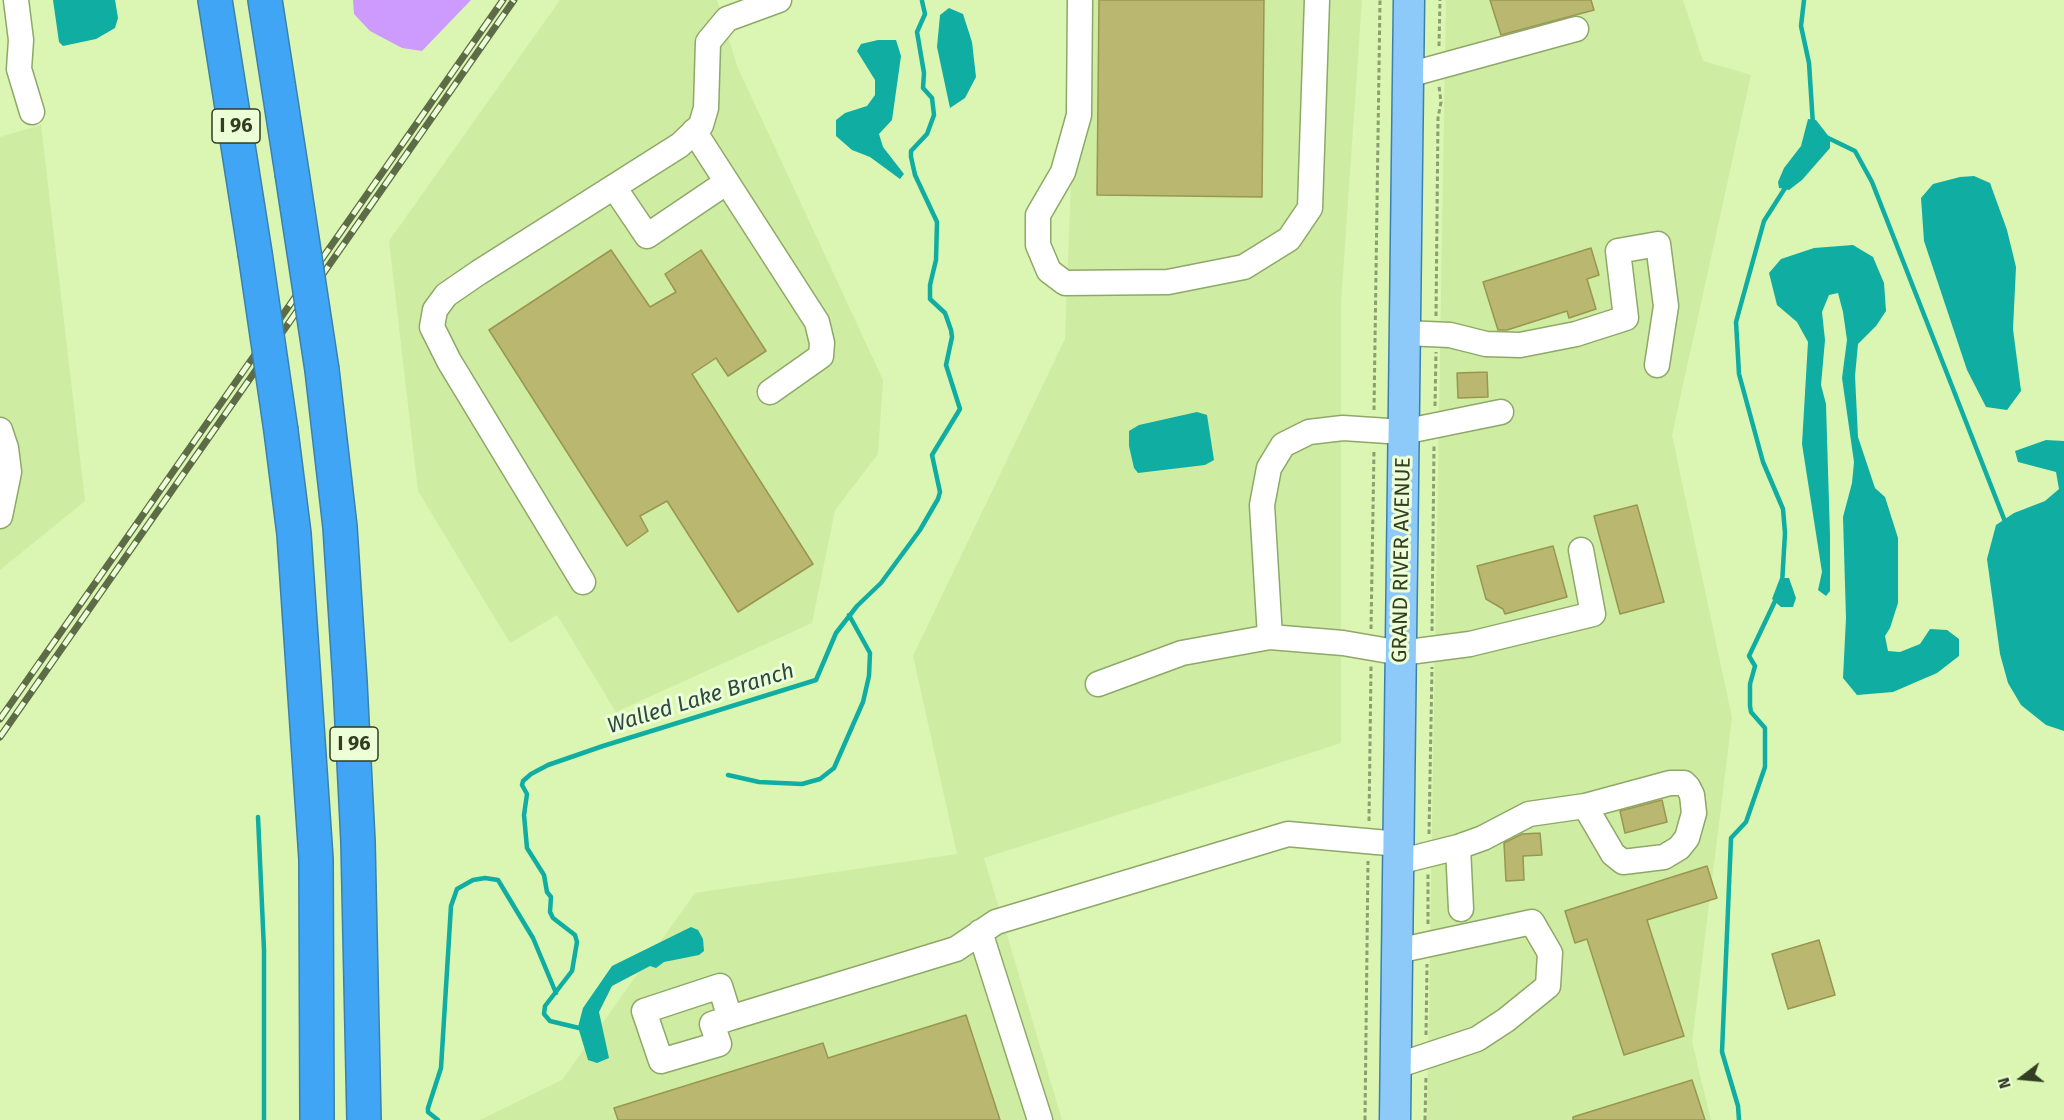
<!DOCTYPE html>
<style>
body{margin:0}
#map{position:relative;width:2064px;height:1120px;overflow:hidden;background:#daf6b2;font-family:"Fira Sans",sans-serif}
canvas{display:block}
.north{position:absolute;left:1992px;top:1048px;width:60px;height:60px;-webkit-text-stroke:4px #edffd6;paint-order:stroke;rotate:254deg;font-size:16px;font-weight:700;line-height:24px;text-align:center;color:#323d22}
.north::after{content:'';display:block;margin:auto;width:21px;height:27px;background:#323d22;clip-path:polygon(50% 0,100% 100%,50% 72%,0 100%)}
</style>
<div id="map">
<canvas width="2064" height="1120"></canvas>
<div class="north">N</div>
</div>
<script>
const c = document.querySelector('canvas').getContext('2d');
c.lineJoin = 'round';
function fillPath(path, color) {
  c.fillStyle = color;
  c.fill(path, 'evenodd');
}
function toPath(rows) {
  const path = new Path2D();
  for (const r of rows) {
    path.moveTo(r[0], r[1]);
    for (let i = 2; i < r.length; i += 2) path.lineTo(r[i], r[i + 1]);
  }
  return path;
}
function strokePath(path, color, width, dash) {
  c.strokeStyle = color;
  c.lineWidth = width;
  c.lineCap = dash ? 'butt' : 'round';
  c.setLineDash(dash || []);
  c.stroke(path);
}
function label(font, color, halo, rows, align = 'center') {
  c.font = font + ' "Fira Sans",sans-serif';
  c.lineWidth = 6;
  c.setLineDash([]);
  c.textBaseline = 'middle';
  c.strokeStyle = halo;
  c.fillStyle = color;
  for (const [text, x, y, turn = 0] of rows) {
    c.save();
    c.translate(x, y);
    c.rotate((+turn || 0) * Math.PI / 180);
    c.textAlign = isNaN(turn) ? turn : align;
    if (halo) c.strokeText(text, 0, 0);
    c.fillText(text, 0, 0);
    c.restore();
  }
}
const built = toPath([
 [560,0,717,0,737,66,883,380,878,454,835,510,812,623,616,712,557,615,510,643,418,491,389,241],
 [1078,0,1362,0,1341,302,1341,743,984,858,1062,1120,480,1120,562,1080,695,893,957,854,913,656,1065,339],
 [1446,0,1683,0,1703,61,1751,75,1672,435,1732,718,1692,1042,1711,1120,1427,1120],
 [41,125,85,501,0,570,0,137]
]);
const forest = toPath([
 [353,0,471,0,422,51,402,48,370,31,354,14]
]);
const water = toPath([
 [53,0,115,0,118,18,115,28,96,39,63,46,59,42],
 [949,8,963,14,972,42,976,77,965,98,950,108,937,47,940,15],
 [878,40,896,40,901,56,892,120,879,134,883,147,904,174,900,179,870,157,852,150,836,136,836,120,845,113,867,106,875,95,875,80,857,51,861,44],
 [1808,119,1816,120,1830,138,1830,148,1802,180,1789,190,1779,188,1778,182,1784,168,1801,146],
 [1974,176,1990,183,2007,230,2016,267,2013,329,2021,391,2007,410,1986,407,1967,370,1924,241,1921,198,1933,184,1960,177],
 [1853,245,1873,257,1884,283,1886,311,1876,326,1858,344,1855,376,1858,437,1875,488,1885,497,1898,538,1898,603,1890,628,1885,636,1888,651,1900,652,1920,644,1930,629,1947,630,1959,639,1959,656,1937,673,1893,692,1857,695,1843,678,1846,618,1843,517,1852,483,1854,462,1842,378,1847,340,1843,312,1838,293,1829,295,1822,312,1825,340,1821,385,1826,404,1830,536,1830,591,1826,596,1818,590,1822,572,1802,444,1808,342,1797,322,1777,305,1769,273,1781,259,1814,248],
 [1197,412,1207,415,1214,460,1205,465,1138,473,1134,468,1129,446,1129,431,1139,425],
 [2046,440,2064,441,2064,731,2046,725,2021,705,2008,683,2000,654,1987,559,1996,525,2014,513,2045,501,2059,489,2056,472,2018,462,2015,451],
 [1780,578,1789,578,1796,598,1793,607,1781,607,1772,599],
 [691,927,698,930,703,939,704,951,699,955,664,962,656,968,650,966,612,986,599,1012,609,1058,597,1063,588,1060,578,1027,583,1008,612,966]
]);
const stream = toPath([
 [1804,0,1801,26,1809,63,1813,125],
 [1826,137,1855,151,1872,182,2006,524],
 [1782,584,1785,533,1783,509,1763,462,1739,374,1736,322,1764,221,1787,185],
 [728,775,759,782,802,784,820,779,834,768,863,702,869,676,870,653,849,615],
 [258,817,264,950,264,1120],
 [579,1028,550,1021,544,1014,545,1006,572,971,577,942,575,935,553,918,550,912,551,897,547,892,544,875,527,848,524,815,527,794,522,785,523,781,531,774,548,765,603,746,816,680,836,633,857,606,881,583,920,530,938,499,940,492,932,455,960,409,946,365,952,337,951,330,945,313,930,299,930,285,936,260,937,222,915,175,911,157,911,151,927,134,934,115,932,98,923,88,924,73,917,32,925,14,922,1],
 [438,1120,428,1112,428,1108,441,1068,451,906,457,889,473,880,485,878,498,880,533,938,556,993],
 [1739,1120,1738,1106,1722,1052,1731,838,1746,822,1765,767,1765,728,1751,712,1750,706,1750,684,1755,666,1749,656,1777,597]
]);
const building = toPath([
 [1099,0,1264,0,1262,197,1097,195,1099,0],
 [1490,0,1591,0,1594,10,1501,35,1490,0],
 [1591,248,1599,275,1587,279,1596,309,1569,318,1567,311,1507,330,1498,330,1483,282,1591,248],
 [611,250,650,307,676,292,665,274,701,250,766,351,728,376,716,358,692,374,813,564,738,612,667,501,640,516,648,531,627,546,489,330,611,250],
 [1487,372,1488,397,1458,398,1457,373,1487,372],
 [1637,505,1664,602,1620,614,1594,516,1637,505],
 [1553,546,1567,597,1505,614,1503,609,1486,599,1477,566,1553,546],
 [1662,800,1667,822,1625,833,1620,811,1662,800],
 [1540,833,1542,855,1523,856,1524,880,1506,881,1504,843,1522,834,1540,833],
 [1707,866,1717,898,1647,920,1684,1036,1624,1055,1587,939,1575,943,1565,911,1707,866],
 [1819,940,1835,995,1788,1009,1772,954,1819,940],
 [966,1015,1000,1120,618,1120,614,1108,823,1043,828,1058,966,1015],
 [1692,1080,1705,1120,1573,1120,1573,1117,1692,1080]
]);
const path = toPath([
 [1439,46,1440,0],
 [1436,316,1438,118,1441,102,1439,86],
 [1435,406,1436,352],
 [1374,410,1380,0],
 [1371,629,1374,450],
 [1432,631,1434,445],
 [1369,821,1371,666],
 [1429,834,1432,667],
 [1428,924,1428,874],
 [1426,1035,1427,964],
 [1365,1120,1368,861],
 [1425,1120,1426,1075]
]);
const minor = toPath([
 [16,0,21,40,19,69,32,112],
 [1080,0,1079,115,1063,172,1038,215,1038,245,1049,271,1065,283,1168,282,1244,267,1289,239,1310,208,1317,0],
 [1408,75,1576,29],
 [694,131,817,322,822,343,821,356,770,392],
 [614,187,647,236,727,182],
 [1405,333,1450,335,1486,344,1520,345,1576,334,1626,318,1618,251,1658,244,1666,306,1657,365],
 [0,430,6,448,9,472,0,516],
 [583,582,449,361,432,327,435,310,446,295,478,273,680,145,701,125,706,108,708,42,727,19,779,0],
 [1270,637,1262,505,1269,468,1283,445,1309,432,1343,428,1403,432,1501,412],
 [1098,684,1182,653,1270,637,1343,643,1401,653,1470,644,1593,614,1581,550],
 [1458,847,1483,838,1529,814,1585,806,1670,783,1684,783,1688,787,1692,795,1694,813,1687,838,1679,848,1664,857,1623,862,1613,854,1585,806],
 [1398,862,1458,847,1461,909],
 [980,932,1040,1120],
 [730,1018,712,1024,719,1044,661,1061,644,1011,720,986,730,1018,956,949,996,922,1288,834,1399,844],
 [1396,1066,1477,1039,1506,1020,1548,986,1550,953,1532,922,1397,951]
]);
const major = toPath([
 [1395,1120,1409,0]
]);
const highway = toPath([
 [215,0,255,253],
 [265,0,292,173],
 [322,370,340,527,350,682,358,842,364,1120],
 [281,431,294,534,316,859,317,1120]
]);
const rail = toPath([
 [0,719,503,0],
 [0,737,514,0]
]);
const highwayBridge = toPath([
 [292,173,322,370],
 [255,253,281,431]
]);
const shields = [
 [236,126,48],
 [354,744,48]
];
const shieldNames = [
 ["I 96",236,126],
 ["I 96",354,744]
];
const streetNames = [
 ["GRAND RIVER AVENUE",1402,560,-89]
];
const waterNames = [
 ["Walled Lake Branch",701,699,-17]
];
fillPath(built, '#ceeca2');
fillPath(forest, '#cd9bfe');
fillPath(water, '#10ada2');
strokePath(stream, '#10ada2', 4.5);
fillPath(building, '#bab870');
strokePath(building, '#999650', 1.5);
strokePath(minor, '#8ea868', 27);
strokePath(major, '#3c81ab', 33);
strokePath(highway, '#3c81ab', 36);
strokePath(path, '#8b9f6f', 3, [4.5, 3]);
strokePath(minor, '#fff', 24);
strokePath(major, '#8dc9f9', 30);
strokePath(highway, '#41a5f5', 33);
strokePath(rail, '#5d6c47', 7);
strokePath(rail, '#edffd6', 4.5, [14]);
strokePath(highwayBridge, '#3c81ab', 36, []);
strokePath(highwayBridge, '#41a5f5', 33);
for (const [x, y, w] of shields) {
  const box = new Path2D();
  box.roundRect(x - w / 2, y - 17, w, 34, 4.5);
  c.fillStyle = '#edffd6';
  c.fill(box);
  strokePath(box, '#323d22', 1.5);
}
label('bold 20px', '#323d22', null, shieldNames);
label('21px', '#323d22', '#edffd6', streetNames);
label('italic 22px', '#2b4844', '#edffd6', waterNames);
</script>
